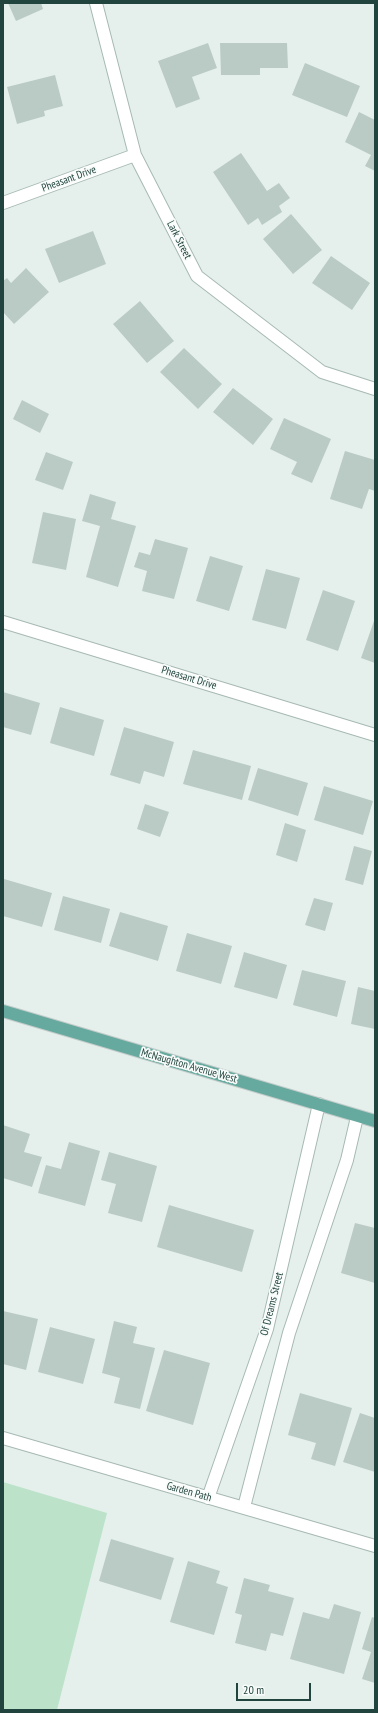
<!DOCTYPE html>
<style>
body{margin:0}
#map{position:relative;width:378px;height:1713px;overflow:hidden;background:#e5f0ec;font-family:"PT Sans Narrow",sans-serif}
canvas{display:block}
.frame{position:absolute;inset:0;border:4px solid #22443e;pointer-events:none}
.scale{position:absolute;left:236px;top:1683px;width:75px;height:18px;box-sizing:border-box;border:2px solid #22443e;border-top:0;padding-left:5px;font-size:12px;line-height:14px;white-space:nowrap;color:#22443e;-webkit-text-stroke:3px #f7fbf9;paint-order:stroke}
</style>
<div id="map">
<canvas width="378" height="1713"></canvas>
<div class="frame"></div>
<div class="scale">20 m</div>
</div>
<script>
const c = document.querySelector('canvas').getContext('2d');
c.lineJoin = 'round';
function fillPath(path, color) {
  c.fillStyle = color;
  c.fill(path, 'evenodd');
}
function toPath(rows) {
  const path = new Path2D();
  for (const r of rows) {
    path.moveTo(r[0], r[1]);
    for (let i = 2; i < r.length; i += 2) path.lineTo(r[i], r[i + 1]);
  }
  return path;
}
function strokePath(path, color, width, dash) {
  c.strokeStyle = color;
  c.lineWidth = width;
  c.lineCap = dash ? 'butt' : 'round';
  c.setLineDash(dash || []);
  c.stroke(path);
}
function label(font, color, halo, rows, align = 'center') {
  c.font = font + ' "PT Sans Narrow",sans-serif';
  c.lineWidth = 3.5;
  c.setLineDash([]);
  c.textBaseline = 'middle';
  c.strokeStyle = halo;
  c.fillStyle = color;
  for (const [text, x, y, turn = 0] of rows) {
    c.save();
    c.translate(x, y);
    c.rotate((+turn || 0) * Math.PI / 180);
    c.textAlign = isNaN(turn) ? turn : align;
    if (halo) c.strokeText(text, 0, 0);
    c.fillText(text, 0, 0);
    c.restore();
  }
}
const green = toPath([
 [3,1482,107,1513,57,1710,3,1710]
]);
const building = toPath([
 [8,3,41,3,43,9,16,21],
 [208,43,217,68,192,77,200,99,176,108,158,61],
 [220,43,287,43,288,68,260,68,260,75,221,75],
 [305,63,360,86,347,117,292,95],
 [55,75,63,106,44,111,45,116,17,124,7,87],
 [359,112,375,120,375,171,365,166,371,155,345,142],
 [241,153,267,191,279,183,290,198,279,206,282,212,262,225,258,218,248,225,213,172],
 [291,214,322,250,293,274,263,239],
 [93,231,106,264,59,283,45,249],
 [331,256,370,283,352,310,312,283],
 [26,268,49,292,14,324,3,312,3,281,7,278,11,283],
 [140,301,174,341,147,363,113,324],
 [184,348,222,384,198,409,160,372],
 [233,388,273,419,253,445,213,412],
 [22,400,49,414,40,433,13,419],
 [284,418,331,439,312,483,291,474,297,462,270,449],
 [345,451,375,460,375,491,369,489,362,509,330,499],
 [46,452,73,462,63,490,35,480],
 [90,494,116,502,111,519,136,526,118,587,86,577,100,526,82,521],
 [43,512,76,519,66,570,32,563],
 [155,539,188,548,174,599,142,591,147,571,134,567,139,552,150,555],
 [210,556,243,566,229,611,196,601],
 [266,569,300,578,286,629,252,620],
 [323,590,355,601,338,651,306,640],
 [375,618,375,663,361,658],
 [3,692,40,703,31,735,3,727],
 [60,707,104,720,94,756,50,743],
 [124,727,174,742,164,777,144,771,140,784,110,775],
 [193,750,251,766,242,800,183,784],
 [258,768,308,783,298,816,248,800],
 [324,786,373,801,363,835,314,820],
 [145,804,169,812,160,837,137,829],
 [285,823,306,830,297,862,276,855],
 [354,846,372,851,363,885,345,880],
 [4,879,52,893,42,927,3,916],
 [63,896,110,909,101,943,54,930],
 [314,898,333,903,325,931,305,925],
 [120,912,168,926,158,961,109,946],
 [187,933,232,946,221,984,176,971],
 [244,952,287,965,277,999,234,987],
 [302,970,346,981,337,1017,293,1005],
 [358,987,375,991,375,1029,351,1024],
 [3,1125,30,1134,24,1152,42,1157,32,1187,3,1178],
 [69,1142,100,1151,85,1206,38,1193,46,1165,61,1169],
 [109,1152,157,1166,142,1222,108,1213,116,1184,101,1180],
 [169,1205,254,1230,242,1272,157,1247],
 [355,1223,375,1228,375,1283,341,1273],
 [3,1311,38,1319,26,1370,3,1364],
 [114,1321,137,1327,133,1343,155,1348,140,1409,114,1403,120,1378,102,1373],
 [50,1327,95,1339,83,1384,38,1372],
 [164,1350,210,1363,193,1425,146,1411],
 [300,1393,352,1408,335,1466,311,1459,316,1443,288,1435],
 [360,1413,375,1418,375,1472,343,1462],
 [111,1539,174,1558,161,1600,99,1581],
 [188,1561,220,1571,216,1583,228,1587,214,1635,170,1622],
 [244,1578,270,1585,268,1591,294,1598,283,1636,271,1633,266,1651,235,1643,242,1615,235,1613],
 [334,1604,361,1612,344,1674,290,1659,303,1612,329,1619],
 [372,1617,375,1618,375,1683,362,1679,371,1652,362,1649]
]);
const minor = toPath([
 [96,3,135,155,197,276,322,372,375,389],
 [3,203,135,155],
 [3,622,375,735],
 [3,1438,375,1546],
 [208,1498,267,1329,319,1104],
 [244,1507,289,1333,347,1160,357,1117]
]);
const major = toPath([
 [3,1011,375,1121]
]);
const streetNames = [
 ["Pheasant Drive",69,179,-20],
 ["Lark Street",179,240,63],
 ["Pheasant Drive",189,678,17],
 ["McNaughton Avenue West",189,1066,16],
 ["Of Dreams Street",272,1304,-76],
 ["Garden Path",189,1492,16]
];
fillPath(green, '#bde2ca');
fillPath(building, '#bacbc5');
strokePath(minor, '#a7b9b4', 14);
strokePath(major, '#c1cbc9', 14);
strokePath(minor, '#fff', 12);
strokePath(major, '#66a99e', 12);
label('11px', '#22443e', '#f7fbf9', streetNames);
</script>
